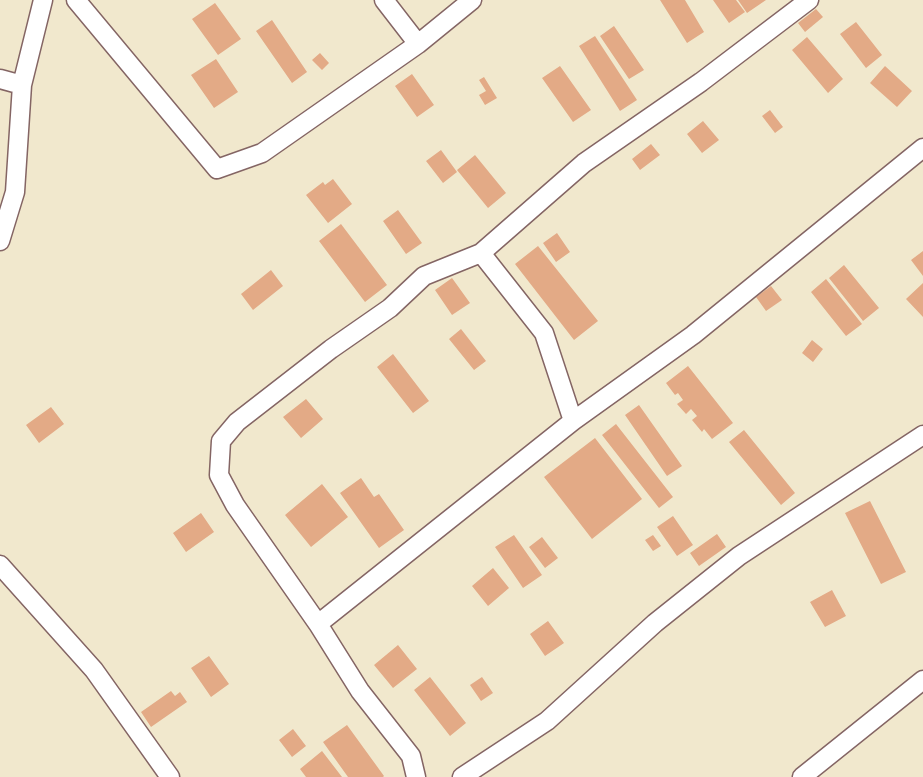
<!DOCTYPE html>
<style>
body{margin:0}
canvas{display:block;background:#f1e8cd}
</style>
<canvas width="923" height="777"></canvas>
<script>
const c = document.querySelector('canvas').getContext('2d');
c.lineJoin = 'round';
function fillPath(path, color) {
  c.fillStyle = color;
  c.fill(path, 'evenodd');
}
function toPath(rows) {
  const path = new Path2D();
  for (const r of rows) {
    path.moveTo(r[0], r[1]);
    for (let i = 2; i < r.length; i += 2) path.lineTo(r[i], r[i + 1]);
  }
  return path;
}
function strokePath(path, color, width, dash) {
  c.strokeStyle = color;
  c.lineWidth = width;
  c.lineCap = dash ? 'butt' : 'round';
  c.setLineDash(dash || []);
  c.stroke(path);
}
const building = toPath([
 [660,0,685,0,704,32,687,43],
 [713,0,736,0,745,12,729,23],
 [738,0,766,0,747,13],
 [215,3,241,39,218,55,192,19],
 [816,9,823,17,805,32,798,23],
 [272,20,307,72,292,83,256,31],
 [856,22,882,55,866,68,840,34],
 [614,26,644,70,629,79,600,36],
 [595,36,637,100,620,111,579,46],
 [807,37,843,79,828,93,792,50],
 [320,53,329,63,322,70,312,60],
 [216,59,238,92,214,108,191,75],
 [560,66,591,110,573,122,542,78],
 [885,66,912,91,897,107,870,83],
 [412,74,434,105,417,117,395,86],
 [484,77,497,98,485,105,479,95,486,91,479,80],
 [770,110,783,127,775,133,762,116],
 [703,121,719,140,702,153,687,134],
 [651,144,660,155,640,170,632,159],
 [441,150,457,172,443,183,426,161],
 [475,155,506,193,488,208,457,170],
 [333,179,352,204,328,223,306,195,323,182,325,185],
 [398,210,422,243,406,254,383,221],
 [341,224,387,285,365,302,319,241],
 [557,233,570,252,556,262,543,243],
 [538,246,598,321,574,340,515,264],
 [923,251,923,276,911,260],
 [844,265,879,308,863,321,829,278],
 [271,270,283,286,253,310,241,294],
 [452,278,470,303,452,315,435,290],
 [826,279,862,324,846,336,811,292],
 [923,283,923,317,906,299],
 [771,286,782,300,766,311,756,297],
 [461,329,486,361,474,370,449,339],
 [812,340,823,349,813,362,802,353],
 [393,354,429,401,413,413,377,367],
 [688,366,733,423,712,439,704,429,702,432,692,420,697,416,691,409,686,414,677,404,683,400,678,393,675,395,666,383],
 [306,399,323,419,301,438,283,417],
 [639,405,682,466,667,476,625,415],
 [51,407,64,424,39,443,26,425],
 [616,424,673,497,659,508,602,435],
 [744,430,795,493,781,505,729,442],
 [595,438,642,499,592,539,544,477],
 [361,478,374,497,379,494,404,530,379,548,340,493],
 [322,484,348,517,311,547,285,515],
 [870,501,906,572,881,584,845,513],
 [201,513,214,532,186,552,173,533],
 [673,516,693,545,677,556,657,527],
 [717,534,726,547,699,566,690,553],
 [514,535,542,575,523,588,495,547],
 [653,535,661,546,653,551,645,540],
 [542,537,558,558,545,568,529,547],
 [493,568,509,588,488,606,472,586],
 [832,590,846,616,825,627,810,602],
 [548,621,564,643,545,656,530,634],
 [398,645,417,669,393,688,374,665],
 [209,656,229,684,211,697,191,668],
 [430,677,466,723,450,736,414,690],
 [482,677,493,693,481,701,470,685],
 [171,691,175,696,180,692,187,702,151,727,141,712],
 [347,725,384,776,383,777,348,777,323,742],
 [293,729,306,746,292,757,279,740],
 [322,751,342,777,306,777,300,769]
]);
const street = toPath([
 [76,0,217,169,262,153,418,44,472,0],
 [384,0,418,44],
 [0,79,22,85],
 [0,241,15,192,22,85,43,0],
 [481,253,544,333,573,421],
 [0,565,94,670,170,777],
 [318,624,573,421,693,335,923,148],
 [416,777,411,756,360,691,318,624,235,505,219,475,221,441,237,422,331,349,390,308,424,276,481,253,584,163,701,82,809,0],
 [462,777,547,721,655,623,739,556,923,435],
 [802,777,923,680]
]);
fillPath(building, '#e3aa86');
strokePath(street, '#846564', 21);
strokePath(street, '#fff', 18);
</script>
